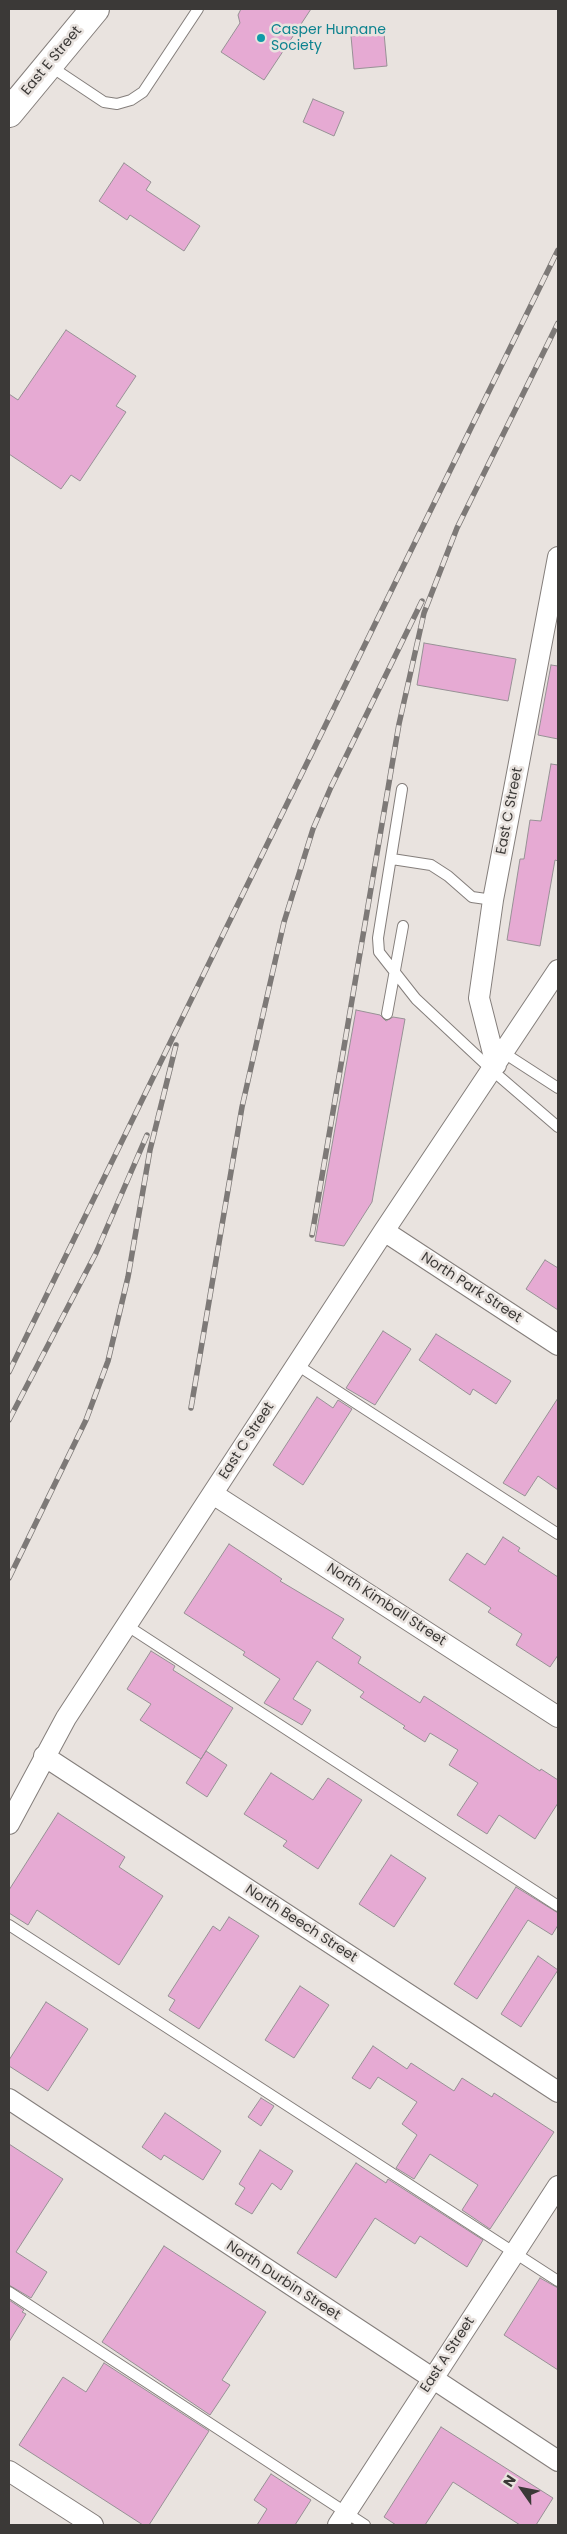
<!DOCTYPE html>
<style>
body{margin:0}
#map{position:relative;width:567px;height:2534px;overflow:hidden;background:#e9e3df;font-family:Poppins,sans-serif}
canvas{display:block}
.frame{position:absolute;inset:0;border:10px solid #3b3937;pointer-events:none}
.north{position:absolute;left:497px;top:2464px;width:50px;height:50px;-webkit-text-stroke:4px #e9e3df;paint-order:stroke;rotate:303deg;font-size:14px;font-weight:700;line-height:20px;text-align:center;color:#3b3937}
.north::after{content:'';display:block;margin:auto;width:18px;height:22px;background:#3b3937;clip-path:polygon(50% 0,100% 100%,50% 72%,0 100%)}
</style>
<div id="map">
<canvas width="567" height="2534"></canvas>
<div class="frame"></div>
<div class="north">N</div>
</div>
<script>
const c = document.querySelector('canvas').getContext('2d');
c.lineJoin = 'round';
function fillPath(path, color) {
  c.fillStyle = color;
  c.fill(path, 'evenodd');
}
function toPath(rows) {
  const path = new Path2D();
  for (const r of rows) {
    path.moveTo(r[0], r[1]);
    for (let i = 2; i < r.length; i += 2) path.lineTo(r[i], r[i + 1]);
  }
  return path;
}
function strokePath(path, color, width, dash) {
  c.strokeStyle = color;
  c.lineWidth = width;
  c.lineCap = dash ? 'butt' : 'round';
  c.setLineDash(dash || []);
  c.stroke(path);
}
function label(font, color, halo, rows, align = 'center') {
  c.font = font + ' Poppins,sans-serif';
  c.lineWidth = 5;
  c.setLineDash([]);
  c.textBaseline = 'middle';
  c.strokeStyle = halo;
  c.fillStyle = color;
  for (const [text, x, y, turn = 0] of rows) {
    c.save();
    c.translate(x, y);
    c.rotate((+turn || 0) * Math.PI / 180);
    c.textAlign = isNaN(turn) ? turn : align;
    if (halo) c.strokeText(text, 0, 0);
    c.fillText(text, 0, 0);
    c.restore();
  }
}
const building = toPath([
 [241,9,311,9,264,80,221,52,240,23,238,15,241,9],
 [384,33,387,66,354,69,351,36,384,33],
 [313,99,344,112,334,136,303,122,313,99],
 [124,163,151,182,146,190,200,226,184,251,130,215,127,220,99,201,124,163],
 [66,330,136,376,116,406,126,412,80,481,71,475,61,489,9,454,9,394,18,400,66,330],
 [424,643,516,659,508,701,417,685,424,643],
 [551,665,558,666,558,739,538,735,551,665],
 [551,764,558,765,558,861,555,860,540,946,507,940,520,859,524,859,530,820,541,821,551,764],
 [356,1010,380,1015,386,1021,393,1017,405,1019,372,1202,344,1246,315,1241,356,1010],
 [545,1260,558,1268,558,1310,526,1289,545,1260],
 [383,1331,411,1349,375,1405,346,1388,383,1331],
 [436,1334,511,1381,496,1404,473,1389,470,1395,419,1360,436,1334],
 [317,1397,333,1408,338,1400,352,1409,303,1485,273,1465,317,1397],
 [558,1398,558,1490,538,1476,525,1496,503,1483,558,1398],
 [503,1537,520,1548,518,1551,558,1577,558,1655,550,1667,516,1645,522,1634,488,1612,491,1608,449,1580,467,1553,485,1565,503,1537],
 [229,1544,282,1579,280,1581,344,1619,332,1638,361,1657,358,1663,420,1703,424,1696,540,1771,541,1769,558,1780,558,1803,535,1839,499,1815,487,1834,457,1815,478,1783,449,1765,458,1750,430,1733,425,1742,403,1728,405,1726,360,1697,364,1692,317,1661,293,1699,311,1710,302,1725,264,1703,280,1679,243,1655,245,1652,184,1613,229,1544],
 [151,1651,175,1666,173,1670,233,1708,201,1759,140,1720,151,1704,127,1689,151,1651],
 [206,1751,227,1765,207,1797,186,1783,206,1751],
 [271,1773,313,1800,328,1778,362,1800,318,1869,283,1846,287,1841,244,1814,271,1773],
 [58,1813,125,1857,119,1867,163,1896,119,1965,37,1910,28,1925,9,1913,9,1890,58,1813],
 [391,1855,426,1878,394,1927,359,1904,391,1855],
 [516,1887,558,1913,558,1925,552,1935,528,1920,477,1999,454,1984,516,1887],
 [229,1917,259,1936,199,2029,169,2010,175,2000,168,1996,213,1926,220,1931,229,1917],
 [538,1956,558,1970,521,2027,501,2014,538,1956],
 [300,1986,329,2005,294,2058,265,2040,300,1986],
 [46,2002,88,2029,48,2091,9,2066,9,2060,46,2002],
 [373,2046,407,2069,411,2063,454,2091,462,2078,492,2097,494,2093,554,2132,490,2229,462,2210,478,2185,430,2154,414,2179,396,2168,417,2135,402,2124,417,2102,378,2077,370,2089,352,2078,373,2046],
 [261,2098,274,2106,261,2126,248,2117,261,2098],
 [165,2113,221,2151,203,2180,164,2155,161,2160,142,2147,165,2113],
 [9,2144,63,2179,16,2252,47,2272,31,2298,9,2285,9,2144],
 [260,2150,293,2171,281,2190,272,2183,252,2214,235,2204,245,2188,239,2184,260,2150],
 [356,2163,386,2183,388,2179,483,2240,467,2267,420,2236,415,2244,375,2218,336,2278,297,2253,356,2163],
 [164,2246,266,2312,222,2380,230,2385,210,2415,102,2342,164,2246],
 [540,2278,558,2288,558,2370,504,2335,540,2278],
 [9,2300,24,2310,22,2312,26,2314,9,2342,9,2300],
 [104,2363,209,2431,149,2525,143,2525,19,2445,63,2377,86,2392,104,2363],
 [441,2427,553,2498,536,2525,520,2525,453,2482,425,2525,396,2525,384,2517,441,2427],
 [271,2474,311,2500,295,2525,257,2525,267,2509,254,2500,271,2474]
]);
const service = toPath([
 [50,66,104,102,117,104,131,100,143,92,198,9],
 [402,789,378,938,379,952,416,999,493,1071,558,1127],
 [392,859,431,865,448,876,472,897,493,900],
 [387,1014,403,926],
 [504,1053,558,1088],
 [297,1365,558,1534],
 [126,1625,558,1906],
 [9,1925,558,2281],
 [9,2292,365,2525]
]);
const minor = toPath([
 [496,1065,479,998,493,900,558,557],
 [384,1231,558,1345],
 [213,1494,558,1717],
 [44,1756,558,2092],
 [9,1824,66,1718,384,1231,558,970],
 [9,2099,558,2461],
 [9,2471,93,2525],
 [338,2525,558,2186]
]);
const secondary = toPath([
 [9,113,95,9]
]);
const motorway = toPath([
 [9,111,17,102]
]);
const rail = toPath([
 [312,1235,399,724,424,613,457,528,558,323],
 [9,1372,558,250],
 [191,1408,242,1107,284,922,313,829,331,787,422,601],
 [9,1420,96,1253,147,1135],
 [9,1578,86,1420,108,1361,128,1277,150,1150,176,1045]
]);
const markers = [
 [261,38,5,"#0f9aa8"]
];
const cultureNames = [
 ["Casper Humane",271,30],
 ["Society",271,46]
];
const streetNames = [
 ["East E Street",52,61,-50],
 ["East C Street",510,811,-79],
 ["North Park Street",471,1288,33],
 ["East C Street",247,1441,-57],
 ["North Kimball Street",386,1605,33],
 ["North Beech Street",301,1924,33],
 ["North Durbin Street",283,2281,33],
 ["East A Street",448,2355,-57]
];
fillPath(building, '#e6aad3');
strokePath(building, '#979195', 1);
strokePath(service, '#847e7b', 12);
strokePath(minor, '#847e7b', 22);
strokePath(secondary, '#847e7b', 30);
strokePath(motorway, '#847e7b', 30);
strokePath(service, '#fff', 10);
strokePath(minor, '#fff', 20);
strokePath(secondary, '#fff', 28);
strokePath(motorway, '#fff', 28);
strokePath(rail, '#7d7977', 5.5);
strokePath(rail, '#e9e3df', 4, [11]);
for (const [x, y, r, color] of markers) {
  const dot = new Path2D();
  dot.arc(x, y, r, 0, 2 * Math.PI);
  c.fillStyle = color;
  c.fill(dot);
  strokePath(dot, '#e9e3df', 2);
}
label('14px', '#0d838f', '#e9e3df', cultureNames, 'left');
label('14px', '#3b3937', '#e9e3df', streetNames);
</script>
